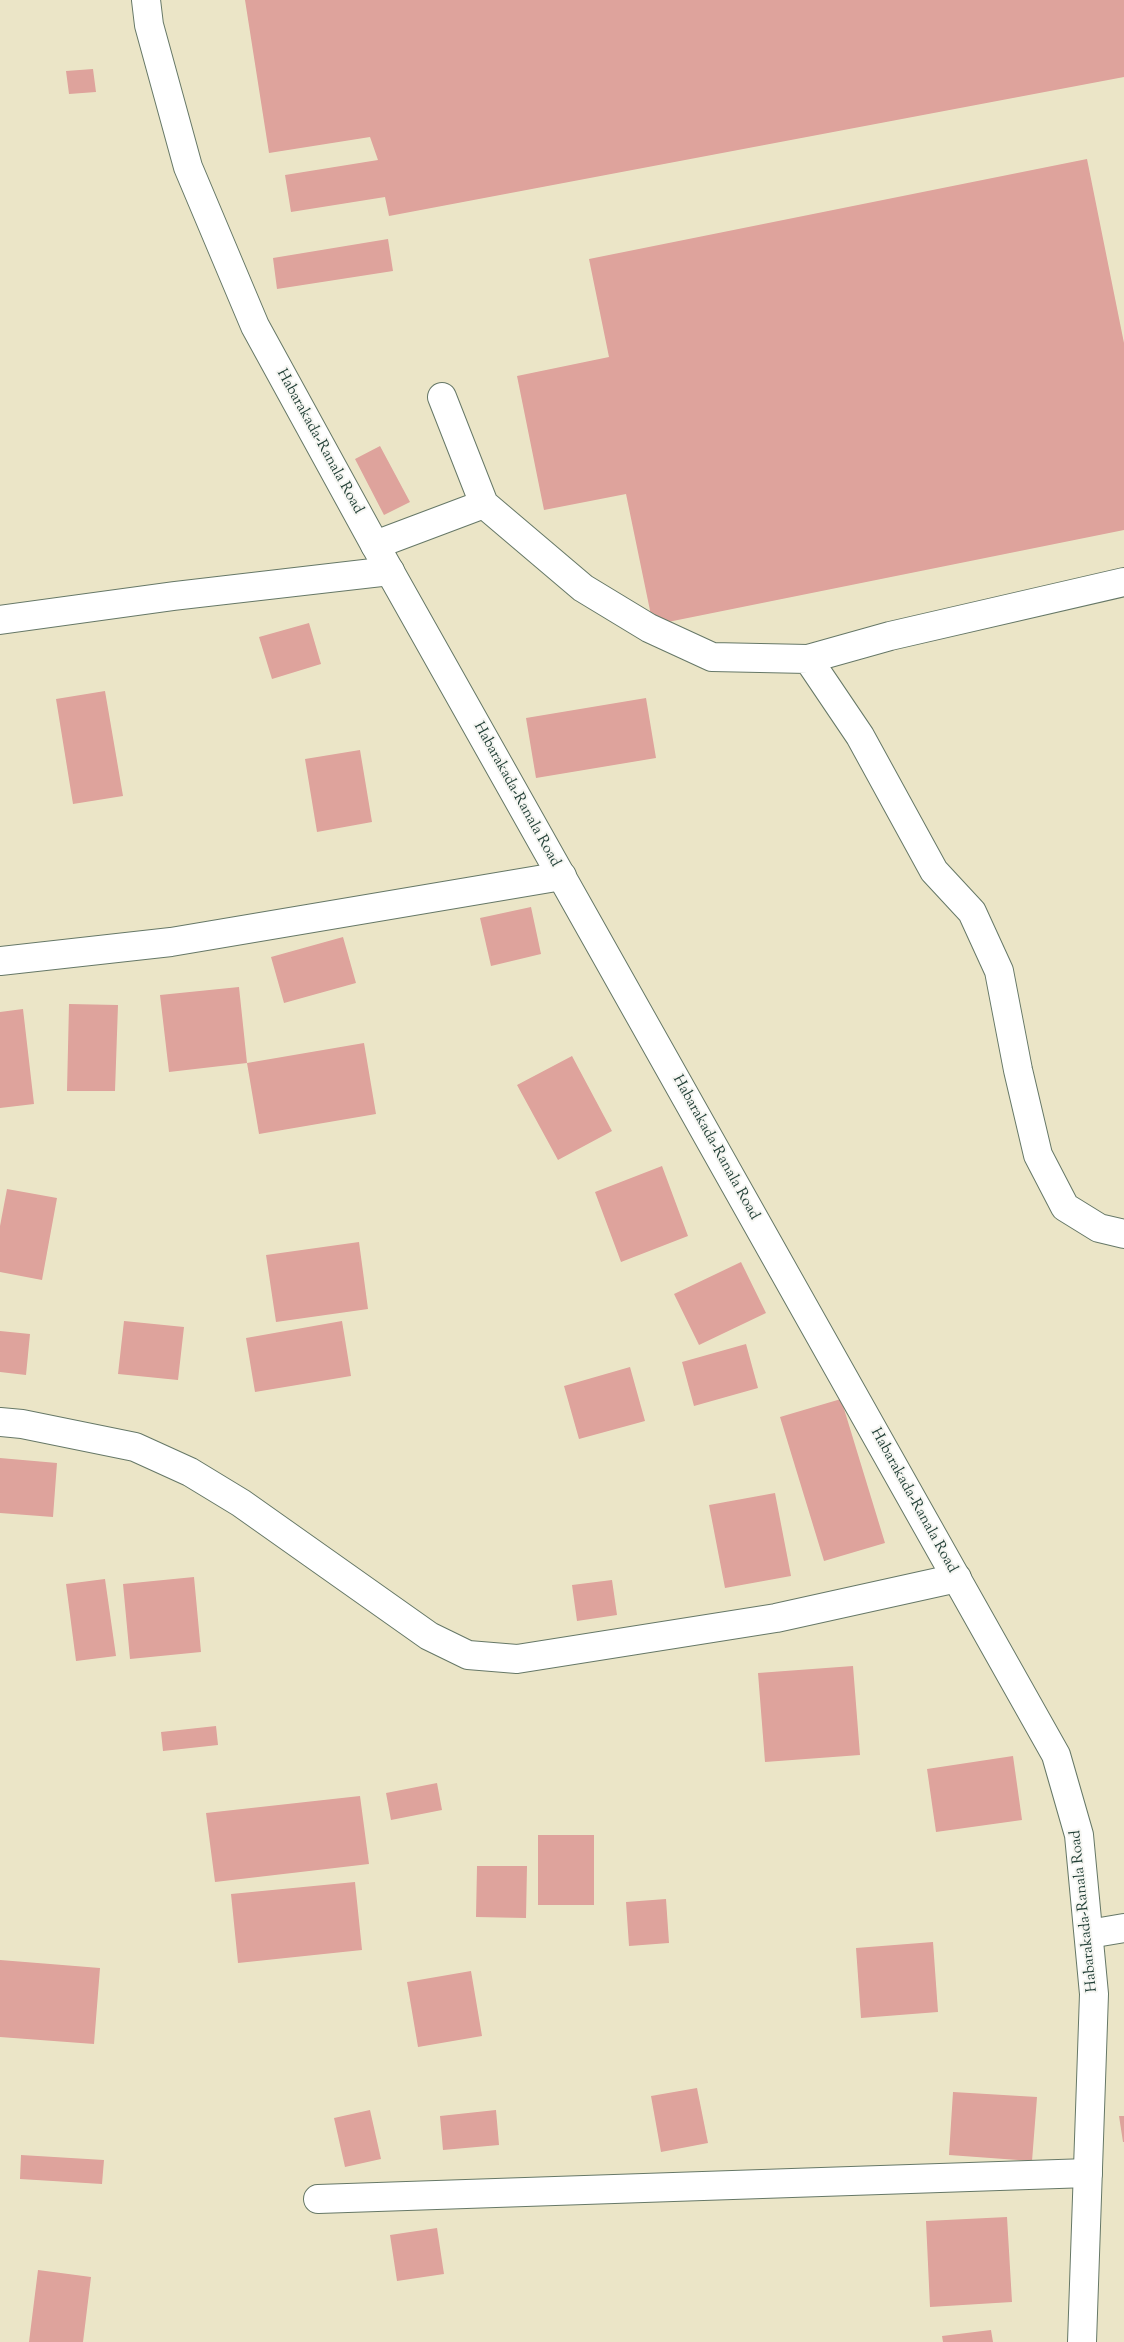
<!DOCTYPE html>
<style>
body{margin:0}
canvas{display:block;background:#ebe5c7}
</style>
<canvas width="1124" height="2342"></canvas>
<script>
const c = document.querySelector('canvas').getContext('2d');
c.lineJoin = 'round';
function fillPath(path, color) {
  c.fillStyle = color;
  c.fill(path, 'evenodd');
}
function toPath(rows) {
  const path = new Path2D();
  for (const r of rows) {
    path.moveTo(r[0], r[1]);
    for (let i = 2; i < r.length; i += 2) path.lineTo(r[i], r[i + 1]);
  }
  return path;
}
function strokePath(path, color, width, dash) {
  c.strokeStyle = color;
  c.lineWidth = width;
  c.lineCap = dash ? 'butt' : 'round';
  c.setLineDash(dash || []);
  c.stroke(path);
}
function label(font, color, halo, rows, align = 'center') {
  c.font = font + ' "Sorts Mill Goudy",serif';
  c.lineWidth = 4;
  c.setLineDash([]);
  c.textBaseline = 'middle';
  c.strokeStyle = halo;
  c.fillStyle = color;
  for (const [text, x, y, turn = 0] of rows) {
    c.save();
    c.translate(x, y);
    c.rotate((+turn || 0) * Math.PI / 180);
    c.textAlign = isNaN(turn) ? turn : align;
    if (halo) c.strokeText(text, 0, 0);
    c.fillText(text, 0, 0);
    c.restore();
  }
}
const building = toPath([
 [245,0,1124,0,1124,77,389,216,385,197,291,212,285,175,378,160,370,137,269,153],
 [93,69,96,92,69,94,66,71],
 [1087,159,1124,343,1124,530,653,625,626,494,544,510,517,376,609,357,589,259],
 [388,239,393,271,277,289,273,258],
 [380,446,410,502,384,515,355,459],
 [309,623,321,664,272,679,259,637],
 [105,691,123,796,73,804,56,699],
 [646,698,656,758,536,778,526,718],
 [360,750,372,822,317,832,305,759],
 [531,907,541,954,491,966,480,918],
 [343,937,356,983,284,1003,271,957],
 [239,987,247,1063,364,1043,376,1114,259,1134,247,1063,169,1072,160,995],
 [69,1004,118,1005,115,1091,67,1091],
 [23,1009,34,1104,0,1108,0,1012],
 [572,1056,612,1131,558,1160,517,1085],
 [662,1166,688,1236,621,1262,595,1192],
 [7,1189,57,1198,42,1280,0,1272,0,1226],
 [359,1242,368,1309,276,1322,266,1255],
 [741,1262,766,1313,699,1345,674,1294],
 [124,1321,184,1327,178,1380,118,1374],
 [342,1321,351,1376,255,1392,246,1338],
 [0,1331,30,1334,26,1375,0,1372],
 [746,1344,758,1388,694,1406,682,1362],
 [630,1367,645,1421,579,1439,564,1386],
 [841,1399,885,1543,824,1561,780,1417],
 [0,1458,57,1463,53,1517,0,1513],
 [775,1493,791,1576,725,1588,709,1505],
 [194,1577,201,1652,130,1659,123,1584],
 [105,1579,116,1656,76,1661,66,1584],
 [612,1580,617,1615,577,1621,572,1585],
 [853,1666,860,1755,765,1762,758,1673],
 [216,1726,218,1745,163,1751,161,1732],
 [1013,1756,1022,1820,936,1832,927,1769],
 [437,1783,442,1810,391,1820,386,1793],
 [360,1796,369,1864,215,1882,206,1813],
 [538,1835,594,1835,594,1905,538,1905],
 [477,1866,527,1866,526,1918,476,1917],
 [355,1882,362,1950,238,1963,231,1894],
 [666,1899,669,1943,629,1946,626,1902],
 [933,1942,938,2012,861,2018,856,1948],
 [0,1960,100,1968,94,2044,0,2037],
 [471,1971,482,2036,418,2047,407,1982],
 [697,2088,708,2143,661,2152,651,2096],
 [953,2092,1037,2097,1032,2161,949,2155],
 [370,2110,381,2159,345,2167,334,2118],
 [496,2110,499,2145,443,2150,440,2116],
 [1119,2116,1124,2116,1124,2142,1123,2142],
 [21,2155,104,2160,102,2184,20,2179],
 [1007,2217,1012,2302,930,2307,926,2221],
 [437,2228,444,2274,397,2281,390,2235],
 [38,2270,91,2277,83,2342,29,2342],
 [991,2330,993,2342,943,2342,942,2336]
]);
const minor = toPath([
 [442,397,484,504],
 [375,545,484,504,583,588,649,628,712,657,808,659,890,636,1124,582],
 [0,620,174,596,390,571],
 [808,659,860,736,934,871,972,912,999,971,1018,1070,1038,1155,1065,1207,1099,1228,1124,1234],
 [0,961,171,942,562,876],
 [0,1422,22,1424,135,1447,190,1472,241,1503,429,1636,468,1655,517,1659,776,1618,957,1578],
 [1089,1934,1124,1928],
 [318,2199,1088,2173]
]);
const major = toPath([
 [146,0,149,25,188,167,255,326,375,545,1056,1755,1079,1835,1094,1994,1082,2342]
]);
const streetNames = [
 ["Habarakada-Ranala Road",319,442,61],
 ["Habarakada-Ranala Road",516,795,61],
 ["Habarakada-Ranala Road",715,1148,61],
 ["Habarakada-Ranala Road",913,1501,61],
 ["Habarakada-Ranala Road",1085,1911,-96]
];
fillPath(building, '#dea39c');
strokePath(minor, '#667867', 30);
strokePath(major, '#667867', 30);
strokePath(minor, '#fff', 28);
strokePath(major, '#fff', 28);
label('15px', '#1f3d34', '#f6f6f2', streetNames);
</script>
